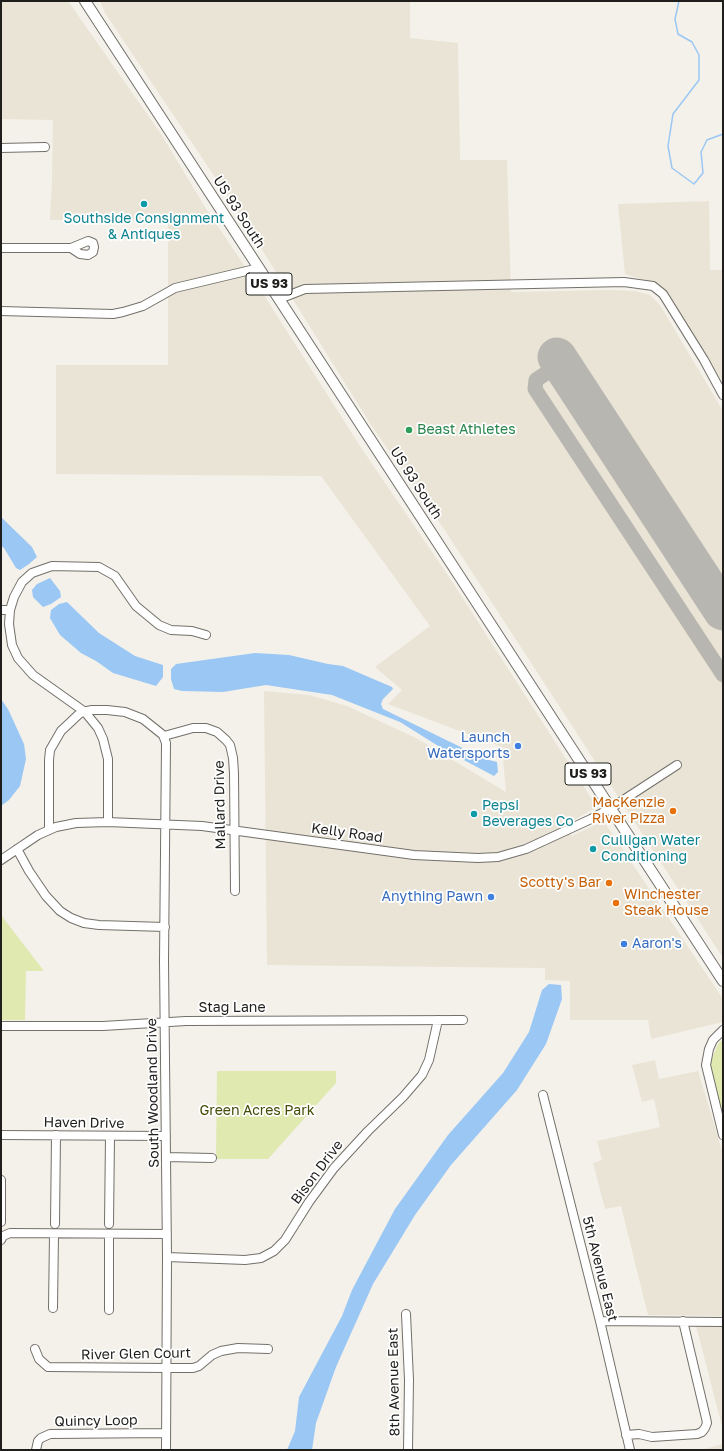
<!DOCTYPE html>
<style>
body{margin:0}
#map{position:relative;width:724px;height:1451px;overflow:hidden;background:#f4f1ea;font-family:"Golos Text",sans-serif}
canvas{display:block}
.frame{position:absolute;inset:0;border:2px solid #1f1e1c;pointer-events:none}
</style>
<div id="map">
<canvas width="724" height="1451"></canvas>
<div class="frame"></div>
</div>
<script>
const c = document.querySelector('canvas').getContext('2d');
c.lineJoin = 'round';
function fillPath(path, color) {
  c.fillStyle = color;
  c.fill(path, 'evenodd');
}
function toPath(rows) {
  const path = new Path2D();
  for (const r of rows) {
    path.moveTo(r[0], r[1]);
    for (let i = 2; i < r.length; i += 2) path.lineTo(r[i], r[i + 1]);
  }
  return path;
}
function strokePath(path, color, width, dash) {
  c.strokeStyle = color;
  c.lineWidth = width;
  c.lineCap = dash ? 'butt' : 'round';
  c.setLineDash(dash || []);
  c.stroke(path);
}
function label(font, color, halo, rows, align = 'center') {
  c.font = font + ' "Golos Text",sans-serif';
  c.lineWidth = 3.5;
  c.setLineDash([]);
  c.textBaseline = 'middle';
  c.strokeStyle = halo;
  c.fillStyle = color;
  for (const [text, x, y, turn = 0] of rows) {
    c.save();
    c.translate(x, y);
    c.rotate((+turn || 0) * Math.PI / 180);
    c.textAlign = isNaN(turn) ? turn : align;
    if (halo) c.strokeText(text, 0, 0);
    c.fillText(text, 0, 0);
    c.restore();
  }
}
const built = toPath([
 [1,1,68,1,161,134,205,207,262,292,360,446,453,583,593,801,593,809,565,825,572,836,597,824,605,823,723,999,723,1022,651,1039,648,1020,570,1020,570,981,545,980,545,968,267,965,264,691,309,695,347,706,416,738,506,792,502,747,388,704,402,690,375,667,430,626,321,476,56,474,56,365,168,365,168,220,50,220,52,180,53,120,1,119],
 [100,1,410,1,410,38,458,43,460,160,507,160,511,292,610,290,635,291,650,295,660,305,723,411,723,958,444,529,371,425,243,219,105,13],
 [709,201,710,270,723,270,723,382,671,299,650,282,625,274,618,204],
 [655,1060,659,1079,698,1071,723,1154,723,1316,648,1315,621,1206,605,1209,593,1163,602,1160,597,1141,660,1127,654,1099,642,1102,632,1065],
 [696,1326,723,1326,723,1430],
 [723,1444,723,1450,700,1450]
]);
const green = toPath([
 [1,915,44,971,26,971,25,1020,1,1020],
 [723,1039,723,1118,710,1064,718,1044],
 [217,1071,336,1071,336,1083,268,1159,216,1159]
]);
const water = toPath([
 [1,517,32,547,37,557,29,564,20,570,16,568,4,548,1,546],
 [50,578,60,591,61,597,51,604,43,607,33,597,32,590,37,584],
 [67,602,99,633,135,656,163,665,163,677,156,686,113,673,96,661,81,653,60,635,50,618,51,610,59,604],
 [255,653,289,655,328,664,343,666,392,687,393,689,383,699,381,704,383,709,485,759,497,762,498,772,494,776,443,749,400,722,332,695,266,685,223,692,182,691,174,689,171,679,171,669,176,664],
 [1,699,8,709,24,744,26,759,20,786,9,800,1,806],
 [549,984,561,985,562,999,546,1044,517,1090,451,1165,415,1215,373,1284,336,1367,316,1423,312,1450,287,1450,295,1431,299,1397,342,1316,352,1290,395,1209,448,1135,503,1073,529,1032,542,990]
]);
const stream = toPath([
 [679,1,675,19,678,34,692,42,699,55,699,80,673,114,668,146,672,168,694,184,703,173,701,152,707,140,723,134]
]);
const taxiway = toPath([
 [561,363,536,380,535,389,723,675]
]);
const runway = toPath([
 [557,357,723,611]
]);
const minor = toPath([
 [1,148,45,147],
 [1,248,71,248,88,241,93,243,94,247,93,252,88,255,80,254,71,248],
 [279,299,305,289,624,282,653,286,663,294,704,360,723,395],
 [1,311,113,314,123,312,143,306,175,288,259,268],
 [1,610,10,610],
 [164,736,193,728,206,728,217,732,226,740,230,745,233,758,234,773,235,891],
 [108,822,108,759,103,739,98,728,85,712,33,675,18,658,12,645,9,624,10,610,14,597,22,582,32,573,52,566,99,567,115,576,136,606,159,625,171,630,192,631,206,635],
 [49,829,49,760,50,750,61,731,78,715,82,712,92,710,107,710,125,712,143,719,163,735,166,743,164,961,167,1257,166,1450],
 [17,849,29,871,46,896,60,911,71,918,84,923,99,925,165,927],
 [1,860,38,835,56,827,76,823,108,822,202,826,414,855,478,858,498,857,526,849,591,819,611,808,677,765],
 [1,1026,103,1026,186,1021,463,1020],
 [723,1030,713,1040,709,1049,706,1065,723,1135],
 [543,1095,600,1321,630,1450],
 [1,1135,166,1136],
 [167,1157,212,1158],
 [1,1180,1,1222],
 [55,1224,56,1135],
 [109,1224,110,1136],
 [1,1240,3,1236,10,1233,167,1234],
 [167,1257,245,1260,261,1258,274,1251,285,1240,309,1202,334,1168,368,1131,403,1097,422,1075,429,1060,438,1020],
 [53,1308,54,1234],
 [109,1310,109,1234],
 [406,1314,409,1380,408,1450],
 [600,1321,723,1322],
 [35,1349,39,1359,48,1367,166,1368,193,1368,199,1366,212,1355,221,1351,238,1348,268,1349],
 [626,1435,639,1434,652,1437,697,1434,702,1432,705,1428,707,1423,706,1418,683,1321],
 [36,1450,38,1441,41,1438,50,1434,166,1433]
]);
const major = toPath([
 [85,1,723,981]
]);
const markers = [
 [144,204,4,"#0f9aa8"],
 [409,430,4,"#2e9e5b"],
 [518,746,4,"#3f7fe0"],
 [673,811,4,"#e8710a"],
 [474,814,4,"#0f9aa8"],
 [593,849,4,"#0f9aa8"],
 [609,883,4,"#e8710a"],
 [491,897,4,"#3f7fe0"],
 [616,903,4,"#e8710a"],
 [624,944,4,"#3f7fe0"]
];
const shields = [
 [269,284,46],
 [588,774,46]
];
const shieldNames = [
 ["US 93",269,284],
 ["US 93",588,774]
];
const streetNames = [
 ["US 93 South",239,212,57],
 ["US 93 South",416,483,57],
 ["Mallard Drive",220,805,-91],
 ["Kelly Road",347,833,8],
 ["Stag Lane",232,1008],
 ["South Woodland Drive",153,1093,-91],
 ["Haven Drive",84,1123,1],
 ["Bison Drive",317,1172,-53],
 ["5th Avenue East",600,1269,76],
 ["River Glen Court",136,1354,-1],
 ["8th Avenue East",394,1382,-91],
 ["Quincy Loop",96,1421,-1]
];
const cultureNames = [
 ["Southside Consignment",144,219,"center"],
 ["& Antiques",144,235,"center"],
 ["Pepsi",482,806],
 ["Beverages Co",482,822],
 ["Culligan Water",601,841],
 ["Conditioning",601,857]
];
const leisureNames = [
 ["Beast Athletes",417,430]
];
const shopNames = [
 ["Launch",510,738],
 ["Watersports",510,754],
 ["Anything Pawn",483,897],
 ["Aaron's",632,944,"left"]
];
const foodNames = [
 ["MacKenzie",665,803],
 ["River Pizza",665,819],
 ["Scotty's Bar",601,883],
 ["Winchester",624,895,"left"],
 ["Steak House",624,911,"left"]
];
const parkNames = [
 ["Green Acres Park",257,1111]
];
fillPath(built, '#eae4d6');
fillPath(green, '#dfe9b0');
fillPath(water, '#9ac7f4');
strokePath(stream, '#9ac7f4', 1.5);
strokePath(taxiway, '#b8b6b0', 15);
strokePath(runway, '#b8b6b0', 39);
strokePath(minor, '#73706a', 10);
strokePath(major, '#73706a', 12);
strokePath(minor, '#fff', 8);
strokePath(major, '#fff', 10);
for (const [x, y, r, color] of markers) {
  const dot = new Path2D();
  dot.arc(x, y, r, 0, 2 * Math.PI);
  c.fillStyle = color;
  c.fill(dot);
  strokePath(dot, '#fff', 1.5);
}
for (const [x, y, w] of shields) {
  const box = new Path2D();
  box.roundRect(x - w / 2, y - 11, w, 22, 3);
  c.fillStyle = '#fff';
  c.fill(box);
  strokePath(box, '#1f1e1c', 1);
}
label('bold 13px', '#1f1e1c', null, shieldNames);
label('14px', '#1f1e1c', '#fff', streetNames);
label('14px', '#0d838f', '#fff', cultureNames, 'left');
label('14px', '#27864d', '#fff', leisureNames, 'left');
label('14px', '#366cbe', '#fff', shopNames, 'right');
label('14px', '#c56008', '#fff', foodNames, 'right');
label('14px', '#454c06', '#fff', parkNames);
</script>
